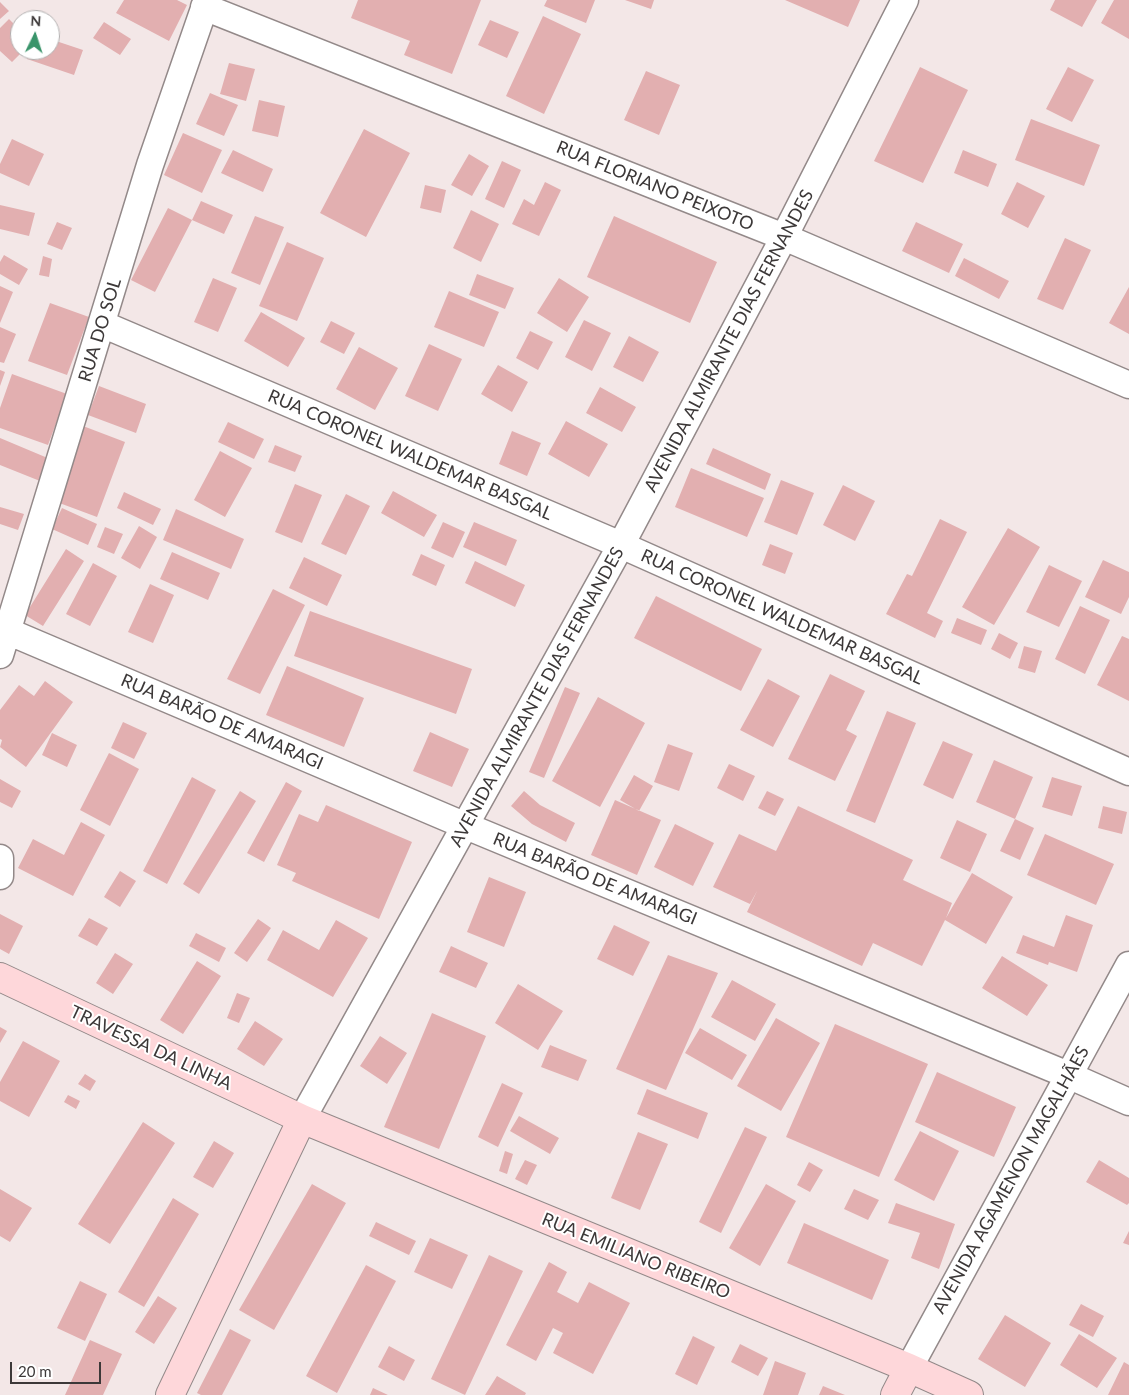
<!DOCTYPE html>
<meta charset="utf-8">
<style>
body{margin:0}
#map{position:relative;width:1129px;height:1395px;overflow:hidden;background:#f3e7e7;font-family:Lato,sans-serif}
canvas{display:block}
.north{position:absolute;left:10px;top:10px;width:50px;height:50px;box-sizing:border-box;background:#fff;border:1px solid #b1afaf;border-radius:50%;rotate:4deg;font-size:14px;font-weight:700;line-height:20px;text-align:center;color:#3c3838}
.north::after{content:'';display:block;margin:auto;width:18px;height:22px;background:#39946a;clip-path:polygon(50% 0,100% 100%,50% 72%,0 100%)}
.scale{position:absolute;left:10px;top:1362px;width:91px;height:22px;box-sizing:border-box;border:2px solid #3c3838;border-top:0;padding-left:6px;font-size:15px;line-height:18px;white-space:nowrap;color:#3c3838;-webkit-text-stroke:4px #fff;paint-order:stroke}
</style>
<div id="map">
<canvas width="1129" height="1395"></canvas>
<div class="north">N</div>
<div class="scale">20 m</div>
</div>
<script>
const c = document.querySelector('canvas').getContext('2d');
c.lineJoin = 'round';
function fillPath(path, color) {
  c.fillStyle = color;
  c.fill(path, 'evenodd');
}
function toPath(rows) {
  const path = new Path2D();
  for (const r of rows) {
    path.moveTo(r[0], r[1]);
    for (let i = 2; i < r.length; i += 2) path.lineTo(r[i], r[i + 1]);
  }
  return path;
}
function strokePath(path, color, width, dash) {
  c.strokeStyle = color;
  c.lineWidth = width;
  c.lineCap = dash ? 'butt' : 'round';
  c.setLineDash(dash || []);
  c.stroke(path);
}
function label(font, color, halo, rows, align = 'center') {
  c.font = font + ' Lato,sans-serif';
  c.lineWidth = 4;
  c.setLineDash([]);
  c.textBaseline = 'middle';
  c.strokeStyle = halo;
  c.fillStyle = color;
  for (const [text, x, y, turn = 0] of rows) {
    c.save();
    c.translate(x, y);
    c.rotate((+turn || 0) * Math.PI / 180);
    c.textAlign = isNaN(turn) ? turn : align;
    if (halo) c.strokeText(text, 0, 0);
    c.fillText(text, 0, 0);
    c.restore();
  }
}
const building = toPath([
 [124,0,177,0,187,5,169,41,116,13],
 [358,0,481,0,452,74,404,55,410,41,351,18],
 [547,0,595,0,586,23,544,6],
 [625,0,654,0,651,9],
 [785,0,860,0,848,27],
 [1055,0,1097,0,1082,27,1050,10],
 [1114,0,1129,0,1129,39,1101,23],
 [0,2,9,11,0,19],
 [543,16,581,34,544,114,506,96],
 [9,19,20,30,20,50,24,50,12,62,0,51,0,28],
 [490,20,519,32,507,58,478,45],
 [104,22,131,39,120,55,93,38],
 [50,39,83,50,74,75,27,59,30,50,50,50],
 [229,63,255,69,246,101,220,94],
 [920,67,968,90,923,183,874,161],
 [1068,67,1094,80,1072,122,1046,109],
 [646,71,680,85,659,135,624,120],
 [210,93,238,105,224,136,196,124],
 [259,100,285,106,278,137,252,131],
 [1031,119,1100,145,1084,186,1015,160],
 [364,129,410,153,366,237,320,213],
 [183,133,222,150,202,193,164,175],
 [12,139,44,154,29,186,0,173,0,164],
 [233,150,273,169,263,192,221,173],
 [963,150,997,164,988,187,954,173],
 [469,154,489,166,472,196,451,185],
 [502,161,521,170,504,208,485,199],
 [545,182,561,190,539,236,512,224,524,199,534,205],
 [1017,182,1045,196,1028,228,1001,214],
 [425,185,446,190,441,213,420,208],
 [201,201,233,215,224,234,192,220],
 [0,205,35,213,29,236,0,229],
 [168,208,192,220,155,292,131,280],
 [471,210,499,224,481,262,453,248],
 [255,216,284,227,260,285,231,273],
 [614,216,717,262,690,323,587,277],
 [57,222,72,228,62,250,47,244],
 [916,222,963,244,949,273,902,251],
 [1065,238,1091,250,1063,310,1037,299],
 [287,242,324,258,297,321,259,306],
 [4,255,28,269,19,285,0,274,0,262],
 [43,256,52,259,49,277,39,275],
 [964,258,1009,281,999,299,955,276],
 [477,274,514,288,505,309,469,295],
 [213,278,237,288,218,332,194,322],
 [559,278,589,297,567,332,537,313],
 [0,286,13,292,0,323],
 [1129,287,1129,334,1109,323],
 [449,291,499,312,484,347,434,327],
 [50,303,89,317,67,375,28,361],
 [261,312,305,338,288,367,244,341],
 [584,320,611,333,592,371,565,357],
 [331,321,355,333,344,354,320,342],
 [0,327,16,334,4,363,0,362],
 [530,331,553,342,538,370,516,358],
 [629,336,659,352,643,382,613,367],
 [429,344,462,359,438,411,405,396],
 [359,347,398,368,375,410,336,389],
 [498,365,528,382,512,412,481,394],
 [0,370,5,372,0,386],
 [12,374,67,394,48,445,0,428,0,408],
 [99,386,146,404,136,433,88,415],
 [600,387,636,407,622,432,586,413],
 [566,421,608,444,589,477,548,454],
 [228,422,264,439,254,459,218,442],
 [83,426,125,442,97,517,54,501],
 [512,431,541,443,527,476,499,464],
 [0,438,50,459,40,481,0,465],
 [275,445,302,456,295,472,268,462],
 [713,448,771,474,765,490,706,464],
 [220,451,252,468,225,517,194,500],
 [691,468,764,498,747,537,675,507],
 [781,480,814,493,797,535,764,522],
 [295,484,322,495,302,543,275,532],
 [843,485,875,501,855,541,823,525],
 [393,491,437,515,424,537,381,513],
 [124,492,161,509,153,525,117,508],
 [346,494,370,506,346,555,321,544],
 [0,507,24,514,18,530,0,524],
 [62,508,97,524,88,545,52,529],
 [176,509,244,539,231,569,163,540],
 [940,519,967,532,927,613,943,621,935,638,886,614,907,574,912,576],
 [443,522,465,532,453,558,431,548],
 [474,522,517,540,506,566,463,547],
 [139,526,157,537,140,569,121,558],
 [105,527,123,534,114,554,97,547],
 [1008,528,1040,547,994,625,962,607],
 [770,544,793,553,785,574,762,565],
 [66,549,84,561,43,626,25,615],
 [172,552,220,573,208,600,160,579],
 [421,554,445,565,436,586,412,575],
 [304,557,342,575,327,606,289,588],
 [1103,560,1129,572,1129,597,1121,614,1085,597],
 [475,561,525,585,515,607,465,583],
 [93,563,117,576,90,626,66,614],
 [1049,565,1082,581,1059,627,1026,612],
 [150,584,174,595,153,643,128,632],
 [273,589,305,605,260,694,227,679],
 [656,596,762,649,741,691,634,638],
 [1080,606,1110,620,1085,674,1055,659],
 [310,611,472,669,456,714,294,656],
 [957,618,987,630,981,645,951,633],
 [999,633,1018,643,1010,659,991,649],
 [1122,636,1129,639,1129,701,1097,685],
 [1024,646,1042,651,1035,673,1018,668],
 [287,666,364,698,344,747,266,715],
 [830,674,865,691,846,730,857,736,835,781,788,759],
 [768,679,800,696,773,747,740,730],
 [45,681,73,702,26,767,0,747,2,740,0,739,0,710,19,685,34,696],
 [565,687,580,693,544,778,529,772],
 [598,697,645,723,600,807,552,781],
 [887,711,916,723,875,823,846,811],
 [123,722,147,733,134,759,111,748],
 [430,732,469,749,452,787,413,771],
 [52,733,77,745,67,767,42,755],
 [943,741,973,754,953,799,923,785],
 [668,744,693,753,679,791,654,782],
 [109,753,139,769,110,826,80,810],
 [994,760,1033,777,1015,819,976,802],
 [729,764,755,776,743,801,717,788],
 [634,775,653,786,639,811,620,800],
 [192,777,216,790,167,884,143,871],
 [1052,777,1082,786,1072,816,1042,807],
 [0,779,21,791,12,808,0,802],
 [286,782,302,791,264,862,247,853],
 [240,791,256,801,199,894,183,884],
 [524,791,540,805,575,823,566,842,532,824,511,806],
 [767,791,784,799,775,816,758,808],
 [615,800,661,820,637,875,591,855],
 [326,805,412,842,379,919,292,881,296,873,277,865,299,814,318,822],
 [798,806,913,860,903,880,952,903,946,918,972,873,1013,897,986,944,945,920,922,966,873,943,862,966,747,912,757,891,750,904,713,887,739,834,776,851],
 [1103,806,1127,812,1122,834,1098,828],
 [1015,819,1034,828,1020,860,1000,851],
 [957,820,987,834,970,872,940,858],
 [81,822,105,835,73,896,18,868,33,839,64,855],
 [675,824,714,843,693,886,654,867],
 [1045,834,1114,864,1096,905,1027,875],
 [120,871,136,881,120,907,104,897],
 [489,877,526,892,504,947,467,932],
 [0,914,23,926,9,954,0,949],
 [1066,915,1093,925,1077,972,1049,962,1048,965,1016,953,1023,935,1054,947],
 [89,918,108,928,97,946,78,936],
 [258,919,271,928,247,962,234,953],
 [336,920,368,938,333,997,267,960,283,930,319,950],
 [614,925,650,942,633,976,597,959],
 [196,933,226,948,219,962,189,946],
 [451,946,488,963,476,988,439,972],
 [115,953,133,964,113,994,96,983],
 [668,955,718,973,666,1090,616,1069],
 [1002,956,1048,985,1027,1016,982,988],
 [197,961,221,976,183,1034,160,1020],
 [732,980,776,1004,755,1041,711,1017],
 [518,984,563,1011,538,1050,495,1023],
 [237,993,250,998,239,1023,227,1018],
 [432,1013,486,1036,439,1149,384,1127],
 [776,1018,820,1043,781,1111,737,1086],
 [255,1021,283,1039,264,1066,237,1049],
 [835,1024,928,1064,879,1177,786,1137],
 [0,1027,7,1031,0,1043],
 [700,1028,747,1055,732,1080,685,1053],
 [380,1036,407,1053,387,1084,360,1066],
 [23,1041,60,1061,29,1117,0,1101,0,1082],
 [550,1045,587,1060,578,1081,541,1067],
 [937,1072,1016,1107,994,1157,915,1122],
 [85,1074,96,1081,90,1091,78,1084],
 [502,1083,523,1093,498,1147,478,1137],
 [647,1089,708,1113,698,1139,637,1114],
 [68,1095,80,1101,76,1109,64,1102],
 [519,1116,559,1138,550,1154,510,1131],
 [143,1122,175,1143,110,1244,78,1224],
 [745,1127,767,1137,721,1233,699,1222],
 [920,1131,959,1151,934,1201,894,1180],
 [638,1132,668,1144,640,1210,611,1198],
 [214,1141,234,1153,213,1188,193,1177],
 [505,1151,513,1154,507,1174,499,1171],
 [525,1160,537,1165,527,1185,515,1179],
 [1099,1160,1129,1178,1129,1203,1127,1205,1086,1182],
 [809,1162,823,1170,810,1192,797,1185],
 [312,1184,346,1203,274,1330,239,1310],
 [766,1184,796,1201,760,1266,729,1248],
 [0,1189,32,1208,10,1242,0,1236],
 [854,1189,879,1200,868,1220,844,1209],
 [173,1198,199,1214,144,1307,118,1292],
 [896,1203,955,1224,939,1269,911,1258,920,1233,888,1223],
 [376,1222,416,1241,409,1255,369,1236],
 [804,1223,889,1260,872,1300,787,1263],
 [1129,1231,1129,1245,1123,1243],
 [430,1238,468,1255,452,1289,414,1272],
 [489,1255,523,1271,465,1395,431,1379],
 [549,1262,567,1272,557,1292,578,1303,589,1282,630,1303,593,1374,553,1353,563,1333,553,1328,536,1361,506,1345],
 [366,1265,396,1281,337,1393,306,1376],
 [80,1281,107,1294,85,1341,57,1328],
 [158,1296,177,1308,154,1344,135,1332],
 [1081,1304,1104,1316,1093,1337,1069,1325],
 [1005,1315,1051,1343,1025,1387,978,1359],
 [230,1329,251,1340,222,1395,201,1395,197,1393],
 [1079,1334,1117,1358,1097,1388,1060,1365],
 [693,1336,715,1347,697,1385,675,1374],
 [90,1340,122,1354,103,1395,65,1395],
 [740,1344,768,1358,758,1376,731,1362],
 [389,1346,415,1360,404,1381,378,1367],
 [775,1361,806,1373,798,1395,763,1395],
 [1124,1362,1129,1365,1129,1395,1108,1395],
 [497,1376,526,1393,525,1395,485,1395],
 [823,1386,845,1395,819,1395],
 [373,1388,388,1395,370,1395]
]);
const minor = toPath([
 [204,7,784,237,1129,385],
 [102,324,621,545,1129,772],
 [7,631,466,826,1068,1075,1129,1102],
 [0,655,150,165,207,0],
 [0,858,0,876],
 [302,1119,621,545,784,237,905,0],
 [909,1368,1129,965]
]);
const secondary = toPath([
 [0,977,302,1119,909,1368,969,1395],
 [170,1395,302,1119],
 [895,1395,909,1368]
]);
const streetNames = [
 ["RUA FLORIANO PEIXOTO",655,186,22],
 ["RUA DO SOL",100,330,-73],
 ["AVENIDA ALMIRANTE DIAS FERNANDES",729,341,-62],
 ["RUA CORONEL WALDEMAR BASGAL",410,455,23],
 ["RUA CORONEL WALDEMAR BASGAL",782,617,24],
 ["AVENIDA ALMIRANTE DIAS FERNANDES",537,697,-61],
 ["RUA BARÃO DE AMARAGI",222,722,23],
 ["RUA BARÃO DE AMARAGI",595,879,22],
 ["TRAVESSA DA LINHA",151,1048,25],
 ["AVENIDA AGAMENON MAGALHÃES",1011,1180,-61],
 ["RUA EMILIANO RIBEIRO",636,1256,22]
];
fillPath(building, '#e2afb0');
strokePath(minor, '#938989', 29);
strokePath(secondary, '#938989', 30);
strokePath(minor, '#fff', 26);
strokePath(secondary, '#fed7da', 28);
label('18px', '#3c3838', '#fff', streetNames);
</script>
